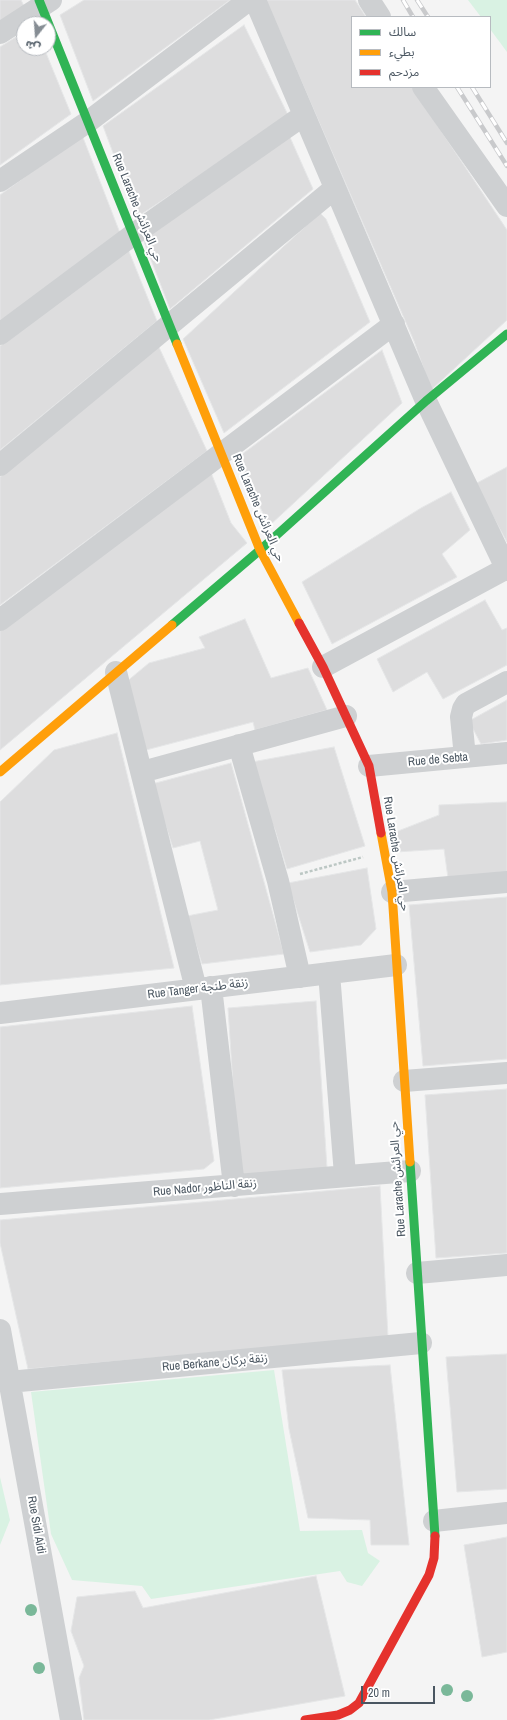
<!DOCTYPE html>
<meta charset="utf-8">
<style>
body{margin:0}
#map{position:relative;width:507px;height:1720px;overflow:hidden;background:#f4f4f4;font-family:"Archivo Narrow","Noto Sans Arabic",sans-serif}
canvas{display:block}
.legend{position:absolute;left:351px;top:16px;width:140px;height:72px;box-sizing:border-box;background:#fff;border:1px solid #b7bbc0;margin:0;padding:5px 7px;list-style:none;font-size:12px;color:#4a5661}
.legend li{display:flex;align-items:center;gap:8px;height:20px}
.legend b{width:20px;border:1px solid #b7bbc0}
.north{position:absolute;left:16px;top:16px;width:40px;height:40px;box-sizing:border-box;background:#fff;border:1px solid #b7bbc0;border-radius:50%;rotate:197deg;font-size:11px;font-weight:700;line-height:16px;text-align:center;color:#4a5661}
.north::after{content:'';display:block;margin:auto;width:14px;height:18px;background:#868d94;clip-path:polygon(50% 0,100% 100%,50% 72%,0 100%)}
.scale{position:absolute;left:361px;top:1686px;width:74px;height:18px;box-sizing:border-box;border:2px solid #4a5661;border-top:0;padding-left:5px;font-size:12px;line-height:14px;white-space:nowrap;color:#4a5661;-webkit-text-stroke:3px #fff;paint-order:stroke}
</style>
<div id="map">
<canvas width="507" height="1720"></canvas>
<ul class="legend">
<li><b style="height:5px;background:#30b455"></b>سالك</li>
<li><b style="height:5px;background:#ff9f0a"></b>بطيء</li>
<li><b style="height:5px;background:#e5322d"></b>مزدحم</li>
</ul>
<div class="north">ش</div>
<div class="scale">20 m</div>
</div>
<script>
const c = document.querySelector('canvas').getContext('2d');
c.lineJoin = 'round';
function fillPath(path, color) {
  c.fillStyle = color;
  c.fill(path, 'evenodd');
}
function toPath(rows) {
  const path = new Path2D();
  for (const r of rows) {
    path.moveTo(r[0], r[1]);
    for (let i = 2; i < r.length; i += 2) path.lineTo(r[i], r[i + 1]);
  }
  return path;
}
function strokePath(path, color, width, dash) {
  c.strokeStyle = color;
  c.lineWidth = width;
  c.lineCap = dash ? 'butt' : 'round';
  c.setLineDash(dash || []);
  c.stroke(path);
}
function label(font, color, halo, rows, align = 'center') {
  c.font = font + ' "Archivo Narrow","Noto Sans Arabic",sans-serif';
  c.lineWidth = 4;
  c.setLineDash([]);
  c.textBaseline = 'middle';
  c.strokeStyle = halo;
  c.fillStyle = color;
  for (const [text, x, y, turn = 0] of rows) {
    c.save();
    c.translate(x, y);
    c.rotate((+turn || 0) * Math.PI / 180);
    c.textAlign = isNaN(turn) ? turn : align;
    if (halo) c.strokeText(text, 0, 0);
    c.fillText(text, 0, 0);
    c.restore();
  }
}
const green = toPath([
 [468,0,507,0,507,52,490,29,490,17,481,17],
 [274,1370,300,1531,362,1530,368,1553,380,1561,362,1586,347,1582,340,1571,151,1599,142,1586,72,1580,51,1534,31,1392],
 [0,1477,10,1520,0,1545]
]);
const building = toPath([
 [0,0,21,0,24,6,0,21,0,0],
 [84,0,230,0,93,101,60,15,84,0],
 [266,0,355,0,366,17,352,17,352,87,412,87,507,230,507,320,431,390,414,341,266,0],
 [244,25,289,117,137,217,103,126,244,25],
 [24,32,24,48,44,48,71,114,0,165,0,47,24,32],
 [82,135,120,233,0,322,0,195,82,135],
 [289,135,313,189,170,309,143,239,289,135],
 [320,213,326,219,370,322,224,433,183,339,320,213],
 [128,249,157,321,0,450,0,346,128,249],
 [158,345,207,451,0,605,0,477,158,345],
 [382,350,402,403,269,526,237,458,382,350],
 [507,467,507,542,475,484,507,467],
 [210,470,231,523,247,543,0,750,0,630,210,470],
 [451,492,470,530,442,554,457,577,332,644,302,582,421,508,451,492],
 [485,600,502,630,507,628,507,665,443,699,427,672,393,692,377,659,485,600],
 [245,619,271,678,308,668,327,710,255,730,253,722,146,750,125,683,149,663,205,648,199,637,245,619],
 [507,700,507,740,481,744,469,721,507,700],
 [117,733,174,968,0,985,0,802,54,750,117,733],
 [334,747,365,846,287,869,275,830,267,812,252,762,334,747],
 [231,763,284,954,202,964,187,916,218,910,200,841,173,848,152,784,231,763],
 [507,802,507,872,448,878,444,849,396,852,393,833,439,815,439,805,507,802],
 [367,868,376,929,361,945,310,952,288,883,367,868],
 [507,897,507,1059,423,1066,409,905,507,897],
 [316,1001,327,1168,239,1176,228,1008,316,1001],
 [192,1006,214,1161,204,1169,0,1188,0,1027,192,1006],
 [507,1089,507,1253,436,1258,425,1095,507,1089],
 [380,1186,388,1337,28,1369,0,1243,0,1220,380,1186],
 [507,1354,507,1489,457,1492,446,1357,507,1354],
 [390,1365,409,1545,371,1545,370,1520,308,1518,289,1429,282,1370,390,1365],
 [507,1537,507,1652,482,1657,464,1545,507,1537],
 [316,1576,345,1696,209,1720,84,1720,79,1678,84,1666,71,1631,77,1597,135,1591,143,1608,316,1576]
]);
const path = toPath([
 [300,874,363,857]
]);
const street = toPath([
 [255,0,426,401,507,570],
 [369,0,380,17],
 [0,33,51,0],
 [423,87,507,206],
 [0,181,89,121,249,0],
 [0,334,134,234,304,115],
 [0,465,335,188],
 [0,620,394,324],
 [323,667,507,568],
 [116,672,196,989],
 [239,745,278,881,300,977],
 [465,757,461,717,463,709,466,704,507,682],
 [369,766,507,753],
 [142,772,346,716],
 [392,892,507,882],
 [329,973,345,1175],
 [211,987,234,1186],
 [0,1013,396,965],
 [404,1081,507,1073],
 [0,1204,410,1171],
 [417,1273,507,1265],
 [0,1330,71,1720],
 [9,1382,421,1343],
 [434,1521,507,1513]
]);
const fast = toPath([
 [39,0,177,344],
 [172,625,260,550,426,401,507,334],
 [410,1162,435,1536]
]);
const slow = toPath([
 [177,344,260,550,299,623],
 [0,772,172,625],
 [381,833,392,892,410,1162]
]);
const jam = toPath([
 [299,623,323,667,369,766,381,833],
 [305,1720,338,1715,350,1710,359,1703,429,1575,434,1558,435,1536]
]);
const rail = toPath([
 [403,0,413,17],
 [417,0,428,17],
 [457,87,507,166],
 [472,87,507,143]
]);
const trees = [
 [31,1610],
 [39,1668],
 [447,1690],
 [467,1696]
];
const streetNames = [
 ["Rue Larache حي العرائش",137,208,68],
 ["Rue Larache حي العرائش",258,508,67],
 ["Rue de Sebta",438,760,-5],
 ["Rue Larache حي العرائش",396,854,81],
 ["Rue Tanger زنقة طنجة",198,989,-7],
 ["Rue Larache حي العرائش",398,1179,-94],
 ["Rue Nador زنقة الناظور",205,1188,-5],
 ["Rue Berkane زنقة بركان",215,1363,-5],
 ["Rue Sidi Aidi",36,1525,80]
];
fillPath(green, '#d9f2e3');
fillPath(building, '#ddddde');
strokePath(building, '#e5e6e7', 1);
strokePath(path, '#bcc7c4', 2.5, [3, 2]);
strokePath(street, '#ced0d2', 22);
strokePath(fast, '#30b455', 9);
strokePath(slow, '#ff9f0a', 9);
strokePath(jam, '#e5322d', 9);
strokePath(rail, '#c9cacc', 4.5);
strokePath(rail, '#fff', 3, [9]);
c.fillStyle = '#7ab899';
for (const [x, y] of trees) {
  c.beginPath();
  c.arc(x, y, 6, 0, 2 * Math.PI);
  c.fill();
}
label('12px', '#4a5661', '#fff', streetNames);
</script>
